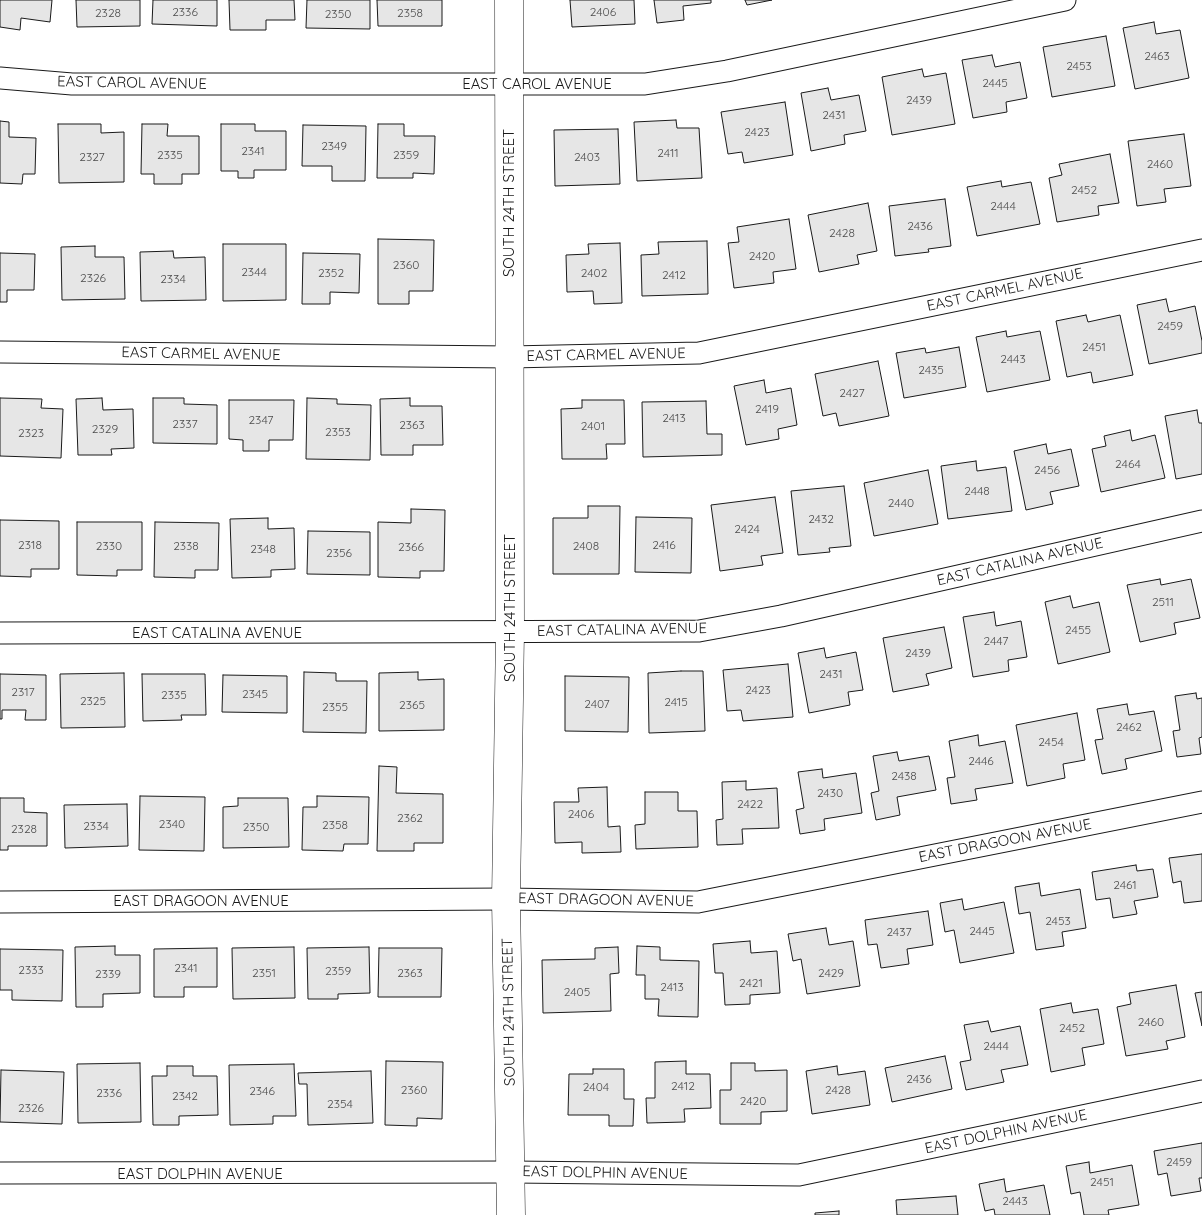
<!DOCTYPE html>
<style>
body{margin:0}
canvas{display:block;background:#fff}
</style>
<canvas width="1202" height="1215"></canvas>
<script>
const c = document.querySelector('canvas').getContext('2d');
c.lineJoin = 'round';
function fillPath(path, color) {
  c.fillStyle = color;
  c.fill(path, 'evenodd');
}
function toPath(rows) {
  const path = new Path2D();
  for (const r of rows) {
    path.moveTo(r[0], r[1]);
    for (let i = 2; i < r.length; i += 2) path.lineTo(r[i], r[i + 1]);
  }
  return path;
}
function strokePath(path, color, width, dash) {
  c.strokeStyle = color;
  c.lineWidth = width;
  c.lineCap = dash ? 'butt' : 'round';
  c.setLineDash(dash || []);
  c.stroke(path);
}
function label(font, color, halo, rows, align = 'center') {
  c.font = font + ' Quicksand,sans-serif';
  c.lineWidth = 4;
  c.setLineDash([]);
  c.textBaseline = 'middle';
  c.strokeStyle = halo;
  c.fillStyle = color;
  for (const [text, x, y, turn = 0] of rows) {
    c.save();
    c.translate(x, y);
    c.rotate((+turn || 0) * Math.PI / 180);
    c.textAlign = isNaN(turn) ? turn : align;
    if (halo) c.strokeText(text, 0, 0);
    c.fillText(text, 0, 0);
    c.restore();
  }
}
const building = toPath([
 [0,0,52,0,50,22,21,18,20,30,0,27,0,0],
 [76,0,140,0,140,26,77,27,76,0],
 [153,0,217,0,217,26,152,24,153,0],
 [229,0,294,0,295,20,266,20,266,30,230,30,229,0],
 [307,0,370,0,370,29,306,28,307,0],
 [377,0,442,0,442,26,378,26,377,0],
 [570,0,634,0,635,24,572,27,570,0],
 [654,0,711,0,711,3,683,6,684,20,657,23,654,0],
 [745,0,772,0,747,5,745,0],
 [1154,22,1156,34,1180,30,1189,78,1135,89,1123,28,1154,22],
 [1106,36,1115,86,1052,97,1043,47,1106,36],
 [992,55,995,67,1020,62,1027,98,1006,102,1007,112,973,118,962,60,992,55],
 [922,69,924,77,946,73,955,124,892,135,882,77,922,69],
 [828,88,831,100,859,95,866,131,844,135,845,144,811,151,801,93,828,88],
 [785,102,793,155,744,163,742,152,728,154,721,112,785,102],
 [676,120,677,128,699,128,702,178,637,181,634,122,676,120],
 [0,121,9,122,9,137,36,138,35,174,23,174,22,184,0,183,0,121],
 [58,124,101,124,101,133,124,132,124,182,59,183,58,124],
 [142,124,168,124,167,136,199,136,199,174,182,174,182,184,154,184,154,174,141,174,142,124],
 [221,124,255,124,255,131,286,131,286,170,254,170,254,178,238,178,238,171,221,171,221,124],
 [378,124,404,124,404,136,435,136,434,174,413,173,413,178,377,178,378,124],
 [303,125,366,126,365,181,332,181,332,166,302,166,303,125],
 [618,129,620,184,555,186,554,130,618,129],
 [1184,134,1191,186,1164,189,1166,202,1137,206,1128,141,1184,134],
 [1110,154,1119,203,1098,206,1099,215,1057,222,1049,178,1062,175,1059,164,1110,154],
 [1001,181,1002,187,1031,182,1040,224,977,236,967,187,1001,181],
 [945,199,951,246,928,249,929,252,895,256,889,206,945,199],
 [868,203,877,251,857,255,859,264,819,272,808,215,868,203],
 [789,219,796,269,773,272,774,283,734,288,728,243,739,242,737,227,789,219],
 [378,239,434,240,433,291,409,291,409,304,378,304,378,239],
 [707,241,708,294,642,296,641,255,659,254,658,242,707,241],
 [620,243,622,303,594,304,593,291,567,292,566,255,589,254,588,244,620,243],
 [223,244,286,244,286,300,223,301,223,244],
 [95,246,95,257,124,257,125,299,62,300,61,247,95,246],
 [173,251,174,258,205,257,206,300,141,301,140,252,173,251],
 [0,253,35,254,34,290,7,290,7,302,0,302,0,253],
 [303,253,360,254,359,293,330,292,330,304,302,304,303,253],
 [1166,299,1169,312,1195,306,1202,341,1202,353,1149,364,1137,305,1166,299],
 [1086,315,1088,322,1120,315,1133,375,1093,383,1091,372,1067,377,1056,321,1086,315],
 [1006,331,1007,337,1040,331,1050,380,987,392,976,337,1006,331],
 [959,347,966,387,904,398,896,353,925,348,926,353,959,347],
 [878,361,889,416,839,426,836,413,823,416,815,374,878,361],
 [764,380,766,393,791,388,797,425,778,429,779,439,746,445,734,386,764,380],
 [0,398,42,399,41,408,63,409,61,458,0,456,0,398],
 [102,398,103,410,133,409,134,448,111,449,112,455,78,455,76,399,102,398],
 [153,398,184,398,184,404,217,405,217,444,153,443,153,398],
 [307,398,337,399,337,404,371,405,370,460,306,459,307,398],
 [410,398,410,406,442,406,443,445,413,445,413,455,381,455,380,399,410,398],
 [229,400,294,400,293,440,269,440,269,451,243,451,243,440,229,439,229,400],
 [582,400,624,400,625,444,606,444,607,459,562,459,561,409,582,408,582,400],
 [706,401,707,434,722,434,722,455,643,457,642,402,706,401],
 [1197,410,1199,423,1202,423,1202,474,1176,479,1165,416,1197,410],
 [1130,430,1132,441,1155,435,1165,478,1101,492,1092,449,1106,446,1104,436,1130,430],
 [1046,444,1048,454,1071,449,1079,486,1050,492,1053,504,1026,510,1014,451,1046,444],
 [976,461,977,471,1006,467,1012,511,948,519,941,466,976,461],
 [928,470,938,524,874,536,864,483,928,470],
 [844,486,851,546,829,548,830,552,798,555,791,491,844,486],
 [775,497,783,553,761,556,763,565,720,571,711,505,775,497],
 [588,506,620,506,619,574,553,574,553,518,588,518,588,506],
 [411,509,445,510,444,571,420,571,420,578,378,577,378,522,411,523,411,509],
 [636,517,692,518,691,573,635,572,636,517],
 [268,518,268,529,294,528,295,569,271,570,271,577,232,578,230,519,268,518],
 [0,520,59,521,59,569,31,569,31,577,0,576,0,520],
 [77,522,142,522,142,570,117,570,117,576,77,575,77,522],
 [155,522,219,523,218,570,195,570,195,578,154,577,155,522],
 [308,531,370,532,370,575,307,574,308,531],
 [1160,579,1161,585,1191,579,1200,618,1174,623,1176,634,1140,642,1127,585,1160,579],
 [1070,596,1073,608,1099,602,1110,652,1058,664,1045,602,1070,596],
 [994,612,996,626,1021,621,1027,657,1008,660,1009,671,973,677,963,617,994,612],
 [944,627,952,668,926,674,929,685,893,692,883,638,944,627],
 [824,648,826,658,856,652,863,690,848,692,850,705,809,713,798,653,824,648],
 [788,664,793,717,743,721,741,710,727,711,723,670,788,664],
 [681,671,703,671,705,731,649,733,648,673,681,671],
 [304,672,336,673,336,681,367,681,366,733,303,732,304,672],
 [418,672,418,680,444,679,444,730,379,731,379,673,418,672],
 [124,673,125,727,61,728,60,674,124,673],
 [0,674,46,675,46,720,25,720,26,710,2,710,2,719,0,719,0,674],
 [142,674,205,674,206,715,181,715,182,720,143,721,142,674],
 [223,675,287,676,287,713,222,712,223,675],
 [565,676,629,677,628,732,565,731,565,676],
 [1196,693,1197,699,1202,698,1202,737,1199,738,1201,754,1177,757,1173,731,1180,730,1175,696,1196,693],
 [1127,704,1129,715,1154,711,1162,751,1125,759,1127,769,1102,774,1095,740,1103,739,1097,709,1127,704],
 [1077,713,1085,760,1063,764,1065,778,1027,786,1016,725,1077,713],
 [978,735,979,746,1005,741,1013,783,975,789,977,800,951,804,947,778,955,777,949,741,978,735],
 [897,752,899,761,929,756,936,790,897,797,900,815,876,820,871,793,879,791,873,756,897,752],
 [379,766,397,767,396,793,443,794,443,843,414,843,414,851,377,851,379,766],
 [822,769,823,778,856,773,862,813,824,819,825,830,800,834,796,810,804,808,798,772,822,769],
 [746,781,746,790,777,788,779,828,742,829,743,844,717,845,716,820,723,819,722,782,746,781],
 [607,787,608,827,620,826,621,852,582,853,582,842,555,843,554,802,579,802,578,788,607,787],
 [645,792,678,792,678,811,697,811,698,847,636,849,635,825,645,824,645,792],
 [140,796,205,797,204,851,139,850,140,796],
 [317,796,369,797,368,844,344,844,343,851,302,850,303,807,317,807,317,796],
 [0,798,24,798,24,812,47,813,47,846,8,846,8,850,0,850,0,798],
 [238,798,288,798,289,847,223,848,223,807,238,806,238,798],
 [127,804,128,846,65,848,64,805,127,804],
 [1202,854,1202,901,1184,903,1181,881,1173,883,1169,858,1202,854],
 [1136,865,1137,871,1153,869,1158,897,1134,901,1137,914,1113,918,1110,898,1096,900,1092,872,1136,865],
 [1039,883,1041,896,1080,889,1086,928,1062,932,1064,946,1036,950,1030,912,1019,914,1015,887,1039,883],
 [962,899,964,910,1004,902,1014,953,960,963,954,930,945,932,940,903,962,899],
 [928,911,933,945,907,949,909,964,881,968,877,944,868,945,865,920,928,911],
 [826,928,829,945,853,941,860,986,807,994,801,959,793,961,788,934,826,928],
 [750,941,751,953,777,951,780,993,750,995,750,1004,725,1005,723,973,715,973,713,944,750,941],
 [115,946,115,955,140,955,140,993,103,994,103,1007,76,1007,75,947,115,946],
 [637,946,660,947,660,960,699,961,698,1017,658,1016,659,999,645,999,645,975,636,975,637,946],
 [294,947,295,998,233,999,232,948,294,947],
 [369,947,370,993,338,994,338,999,308,999,307,948,369,947],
 [618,947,619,973,610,974,611,1011,543,1013,542,960,595,959,595,948,618,947],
 [217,948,217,987,184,987,184,997,154,997,154,949,217,948],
 [379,948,442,948,441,997,378,997,379,948],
 [0,949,63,950,62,1001,12,1000,12,990,0,990,0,949],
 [1176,985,1185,1037,1166,1041,1168,1049,1126,1056,1117,1007,1131,1004,1129,993,1176,985],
 [1202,992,1202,1026,1195,993,1202,992],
 [1071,1003,1073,1013,1098,1009,1104,1044,1082,1048,1085,1065,1051,1072,1040,1009,1071,1003],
 [988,1021,991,1032,1020,1026,1028,1065,1001,1070,1004,1082,966,1090,960,1062,971,1060,964,1025,988,1021],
 [945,1056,952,1089,892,1102,885,1068,945,1056],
 [386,1061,443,1062,442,1119,417,1118,417,1126,385,1125,386,1061],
 [686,1061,686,1074,710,1074,711,1108,684,1109,685,1122,647,1123,646,1098,655,1098,655,1062,686,1061],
 [140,1063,141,1122,78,1123,77,1064,140,1063],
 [731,1063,755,1063,755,1071,787,1070,787,1111,761,1112,761,1124,720,1124,720,1090,731,1090,731,1063],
 [294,1064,296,1116,273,1116,273,1124,230,1125,229,1065,294,1064],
 [167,1066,193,1066,193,1076,217,1076,218,1115,179,1116,179,1125,153,1125,152,1076,167,1076,167,1066],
 [837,1066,838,1075,865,1071,870,1105,812,1114,806,1071,837,1066],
 [593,1069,624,1069,624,1099,634,1099,633,1126,609,1126,609,1115,568,1115,569,1074,593,1074,593,1069],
 [1,1070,64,1072,62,1124,0,1122,1,1070],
 [371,1071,373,1123,308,1125,307,1084,299,1084,298,1073,371,1071],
 [1202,1143,1202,1178,1199,1178,1201,1191,1171,1196,1167,1173,1158,1175,1154,1151,1202,1143],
 [1089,1162,1090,1173,1132,1165,1139,1205,1108,1210,1109,1215,1084,1215,1080,1192,1071,1194,1066,1166,1089,1162],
 [1004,1179,1006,1192,1044,1185,1050,1215,995,1215,994,1209,985,1211,979,1184,1004,1179],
 [956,1196,958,1215,897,1215,896,1200,956,1196],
 [839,1211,839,1215,815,1215,815,1213,839,1211]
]);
const street = toPath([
 [0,78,72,84,645,84,727,71,1065,0],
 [0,352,510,357,699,353,1202,250],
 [0,633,699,631,781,616,1202,521],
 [0,902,506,899,698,902,1202,802],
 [0,1173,512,1172,799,1175,1202,1091]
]);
const secondary = toPath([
 [509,0,510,632,506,899,511,1215]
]);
const numberNames = [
 ["2336",185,12],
 ["2406",603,12],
 ["2328",108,13],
 ["2358",410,13],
 ["2350",338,14],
 ["2463",1157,56],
 ["2453",1079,66],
 ["2445",995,83],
 ["2439",919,100],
 ["2431",834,115],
 ["2423",757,132],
 ["2349",334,146],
 ["2341",253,151],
 ["2411",668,153],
 ["2335",170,155],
 ["2359",406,155],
 ["2327",92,157],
 ["2403",587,157],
 ["2460",1160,164],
 ["2452",1084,190],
 ["2444",1003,206],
 ["2436",920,226],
 ["2428",842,233],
 ["2420",762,256],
 ["2360",406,265],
 ["2344",254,272],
 ["2352",331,273],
 ["2402",594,273],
 ["2412",674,275],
 ["2326",93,278],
 ["2334",173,279],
 ["2459",1170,326],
 ["2451",1094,347],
 ["2443",1013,359],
 ["2435",931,370],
 ["2427",852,393],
 ["2419",767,409],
 ["2413",674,418],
 ["2347",261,420],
 ["2337",185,424],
 ["2363",412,425],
 ["2401",593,426],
 ["2329",105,429],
 ["2353",338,432],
 ["2323",31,433],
 ["2464",1128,464],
 ["2456",1047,470],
 ["2448",977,491],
 ["2440",901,503],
 ["2432",821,519],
 ["2424",747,529],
 ["2318",30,545],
 ["2416",664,545],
 ["2330",109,546],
 ["2338",186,546],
 ["2408",586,546],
 ["2366",411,547],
 ["2348",263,549],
 ["2356",339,553],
 ["2511",1163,602],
 ["2455",1078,630],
 ["2447",996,641],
 ["2439",918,653],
 ["2431",831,674],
 ["2423",758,690],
 ["2317",23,692],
 ["2345",255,694],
 ["2335",174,695],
 ["2325",93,701],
 ["2415",676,702],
 ["2407",597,704],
 ["2365",412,705],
 ["2355",335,707],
 ["2462",1129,727],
 ["2454",1051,742],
 ["2446",981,761],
 ["2438",904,776],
 ["2430",830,793],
 ["2422",750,804],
 ["2406",581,814],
 ["2362",410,818],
 ["2340",172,824],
 ["2358",335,825],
 ["2334",96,826],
 ["2350",256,827],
 ["2328",24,829],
 ["2461",1125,885],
 ["2453",1058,921],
 ["2445",982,931],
 ["2437",899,932],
 ["2341",186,968],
 ["2333",31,970],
 ["2359",338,971],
 ["2351",264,973],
 ["2363",410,973],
 ["2429",831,973],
 ["2339",108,974],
 ["2421",751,983],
 ["2413",672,987],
 ["2405",577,992],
 ["2460",1151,1022],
 ["2452",1072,1028],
 ["2444",996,1046],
 ["2436",919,1079],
 ["2412",683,1086],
 ["2404",596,1087],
 ["2360",414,1090],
 ["2428",838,1090],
 ["2346",262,1091],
 ["2336",109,1093],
 ["2342",185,1096],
 ["2420",753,1101],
 ["2354",340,1104],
 ["2326",31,1108],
 ["2459",1179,1162],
 ["2451",1102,1182],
 ["2443",1015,1201]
];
const streetNames = [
 ["EAST CAROL AVENUE",132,83,1],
 ["EAST CAROL AVENUE",537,84],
 ["SOUTH 24TH STREET",509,203,-90],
 ["EAST CARMEL AVENUE",1005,290,-12],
 ["EAST CARMEL AVENUE",201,354,1],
 ["EAST CARMEL AVENUE",606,355,-1],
 ["EAST CATALINA AVENUE",1020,562,-13],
 ["SOUTH 24TH STREET",510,608,-90],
 ["EAST CATALINA AVENUE",622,630,-1],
 ["EAST CATALINA AVENUE",217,633],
 ["EAST DRAGOON AVENUE",1005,841,-11],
 ["EAST DRAGOON AVENUE",606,900,1],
 ["EAST DRAGOON AVENUE",201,901],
 ["SOUTH 24TH STREET",509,1012,-91],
 ["EAST DOLPHIN AVENUE",1006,1132,-12],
 ["EAST DOLPHIN AVENUE",605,1173,1],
 ["EAST DOLPHIN AVENUE",200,1174]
];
fillPath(building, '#e6e6e6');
strokePath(building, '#1a1a1a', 1);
strokePath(street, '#1a1a1a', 23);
strokePath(secondary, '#1a1a1a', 29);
strokePath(street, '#fff', 21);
strokePath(secondary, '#fff', 28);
label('12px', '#4d4d4d', null, numberNames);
label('15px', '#1a1a1a', '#fff', streetNames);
</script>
